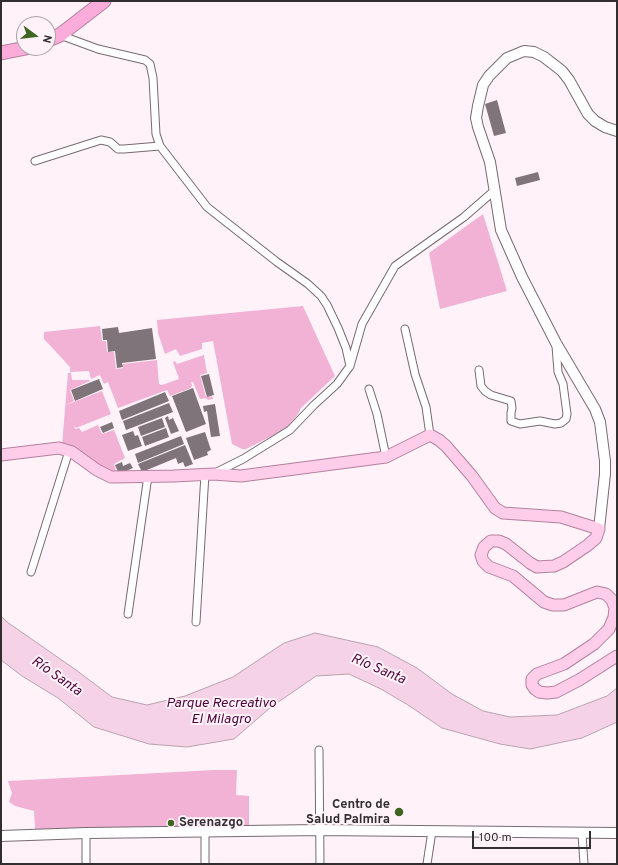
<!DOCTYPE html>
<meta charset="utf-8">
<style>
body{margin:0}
#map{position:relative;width:618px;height:865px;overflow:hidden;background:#fff3f9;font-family:Overpass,sans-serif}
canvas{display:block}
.frame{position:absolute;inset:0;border:2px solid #322e30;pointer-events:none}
.north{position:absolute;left:16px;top:16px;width:40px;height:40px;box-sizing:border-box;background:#fff3f9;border:1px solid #ada4a9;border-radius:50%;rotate:105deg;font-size:11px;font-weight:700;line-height:16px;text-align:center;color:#322e30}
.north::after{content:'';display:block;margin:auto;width:14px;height:18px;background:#3f6621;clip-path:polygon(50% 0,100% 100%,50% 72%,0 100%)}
.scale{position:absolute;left:472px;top:831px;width:119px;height:18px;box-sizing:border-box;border:2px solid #322e30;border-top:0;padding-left:5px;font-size:12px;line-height:14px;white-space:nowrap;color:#322e30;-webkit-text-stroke:3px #fff3f9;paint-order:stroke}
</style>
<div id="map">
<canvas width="618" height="865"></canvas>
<div class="frame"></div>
<div class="north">N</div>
<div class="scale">100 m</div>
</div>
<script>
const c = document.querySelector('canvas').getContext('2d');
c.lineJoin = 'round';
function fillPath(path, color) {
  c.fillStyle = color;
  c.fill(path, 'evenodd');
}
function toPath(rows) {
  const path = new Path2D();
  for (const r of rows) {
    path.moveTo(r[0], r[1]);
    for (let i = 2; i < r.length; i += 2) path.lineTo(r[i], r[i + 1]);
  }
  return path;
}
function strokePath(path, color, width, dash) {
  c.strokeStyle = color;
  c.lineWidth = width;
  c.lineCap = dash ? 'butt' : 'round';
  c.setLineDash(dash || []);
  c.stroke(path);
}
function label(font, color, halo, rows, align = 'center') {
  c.font = font + ' Overpass,sans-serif';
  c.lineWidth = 4;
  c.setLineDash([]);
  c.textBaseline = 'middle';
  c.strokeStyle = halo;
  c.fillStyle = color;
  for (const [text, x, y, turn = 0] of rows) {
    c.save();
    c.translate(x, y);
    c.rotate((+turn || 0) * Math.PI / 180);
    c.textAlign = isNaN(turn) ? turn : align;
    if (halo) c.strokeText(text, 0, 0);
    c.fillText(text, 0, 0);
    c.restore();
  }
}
const green = toPath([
 [483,214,507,291,440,309,429,253],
 [303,306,335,376,301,408,298,414,286,429,246,449,242,449,232,444,213,341,202,343,202,349,180,356,176,349,165,354,158,333,157,320],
 [100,326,102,341,106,341,107,352,114,352,116,369,123,368,123,364,157,360,159,384,162,385,179,379,173,362,175,361,177,364,204,355,207,373,200,375,206,397,212,396,213,399,208,400,206,398,200,399,193,382,191,382,192,385,191,388,170,396,167,390,118,408,108,382,104,384,100,375,91,379,89,371,70,372,70,367,44,339,44,332],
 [68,373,71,373,72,380,89,380,90,381,70,390,74,401,66,405,102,391,111,414,76,428,74,426,75,429,79,428,82,432,98,425,102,434,114,430,125,458,114,464,117,474,108,473,62,445],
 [214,770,237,770,236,795,249,796,249,826,35,829,34,811,15,806,9,802,12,793,8,781]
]);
const water = toPath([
 [1,616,7,622,76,670,112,697,147,705,185,696,233,677,284,643,315,633,378,647,417,668,452,694,483,711,510,717,557,715,607,696,617,688,617,722,582,738,530,749,500,744,442,728,408,705,381,689,349,674,316,676,271,707,234,739,187,747,149,744,94,727,58,698,22,676,1,660,1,616]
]);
const building = toPath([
 [497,100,506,133,494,136,485,104],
 [538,172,540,180,517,186,515,178],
 [118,327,119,333,152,328,156,359,122,363,123,367,117,368,115,351,108,352,107,340,103,340,102,329],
 [209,374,214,395,207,397,201,376],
 [99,379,103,389,75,401,71,390],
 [193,388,206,424,186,432,172,396],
 [165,392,169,401,122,420,119,411],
 [169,403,173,412,126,430,123,421],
 [215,404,220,436,211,437,207,411,204,412,203,406],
 [168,416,169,420,173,418,179,431,171,434,165,418],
 [162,418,165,427,141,436,138,427],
 [112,422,114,428,103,433,100,427],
 [166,428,169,437,145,446,142,437],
 [133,431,135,436,138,435,142,446,128,451,122,435],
 [205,432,211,450,207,452,208,455,194,460,186,438],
 [181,436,184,444,138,463,135,454],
 [185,445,193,464,185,467,183,462,178,464,176,458,142,472,138,464],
 [122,462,123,466,130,463,133,468,119,474,115,465]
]);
const street = toPath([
 [60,35,98,49,145,60,150,64,153,78,156,134,160,146,207,207,277,262,308,284,321,296,327,305,338,328,346,348,350,366],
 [35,161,101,140,110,142,118,149,124,149,160,146],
 [405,329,415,374,426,407,430,435],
 [479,370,481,386,485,391,491,395,511,401,512,408,511,413,511,421,520,424,540,421,555,424,561,423,566,419,567,414,563,384,558,372,556,346],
 [369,389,377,414,386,457],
 [215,473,243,459,290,430,314,405,337,384,350,366,362,324,395,266,464,217,495,190],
 [31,572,69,451],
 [128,614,148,476],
 [196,622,205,474],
 [319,750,320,864],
 [86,833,86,864],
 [582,834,584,864],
 [205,864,205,832],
 [427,864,432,831]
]);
const secondary = toPath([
 [599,529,605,474,605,461,600,422,595,409,556,343,522,277,501,230,490,162,478,127,476,118,478,106,483,85,489,76,507,58,524,51,534,52,544,57,562,71,569,80,588,114,595,121,605,127,617,131],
 [1,836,86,833,320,830,617,833]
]);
const primary = toPath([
 [1,455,59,448,72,452,97,470,111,477,174,476,213,474,241,476,386,457,430,435,439,440,446,446,472,476,495,508,503,513,561,517,599,529,596,538,588,545,563,562,554,566,537,567,530,563,506,544,499,541,491,541,484,547,481,555,483,561,489,567,513,576,544,602,553,605,564,605,597,592,606,594,612,600,615,608,614,617,609,629,594,644,564,664,537,674,532,679,532,685,535,689,539,692,547,693,556,692,579,680,617,656]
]);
const highway = toPath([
 [48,40,60,35,104,1],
 [1,53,26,48]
]);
const markers = [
 [399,812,5,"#3f6621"],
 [171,823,4,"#3f6621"]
];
const poiNames = [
 ["Centro de",390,805],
 ["Salud Palmira",390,820],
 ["Serenazgo",179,823,"left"]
];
const waterNames = [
 ["Río Santa",378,670,23],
 ["Río Santa",56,677,35],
 ["Parque Recreativo",221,704],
 ["El Milagro",221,720]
];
fillPath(green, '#f1b2d6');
fillPath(water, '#f5d2e5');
strokePath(water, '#baa1af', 1);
fillPath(building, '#7e7479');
strokePath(street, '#756b71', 9);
strokePath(secondary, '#756b71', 12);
strokePath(primary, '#b5809e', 13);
strokePath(highway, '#b5809e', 15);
strokePath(street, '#fff', 7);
strokePath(secondary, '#fff', 10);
strokePath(primary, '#fdcde9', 11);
strokePath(highway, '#fbacda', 13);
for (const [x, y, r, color] of markers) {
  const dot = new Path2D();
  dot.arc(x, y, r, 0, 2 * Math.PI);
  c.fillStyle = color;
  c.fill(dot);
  strokePath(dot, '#fff3f9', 1.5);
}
label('bold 13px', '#322e30', '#fff3f9', poiNames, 'right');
label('italic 14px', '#4f0439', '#fff3f9', waterNames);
</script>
